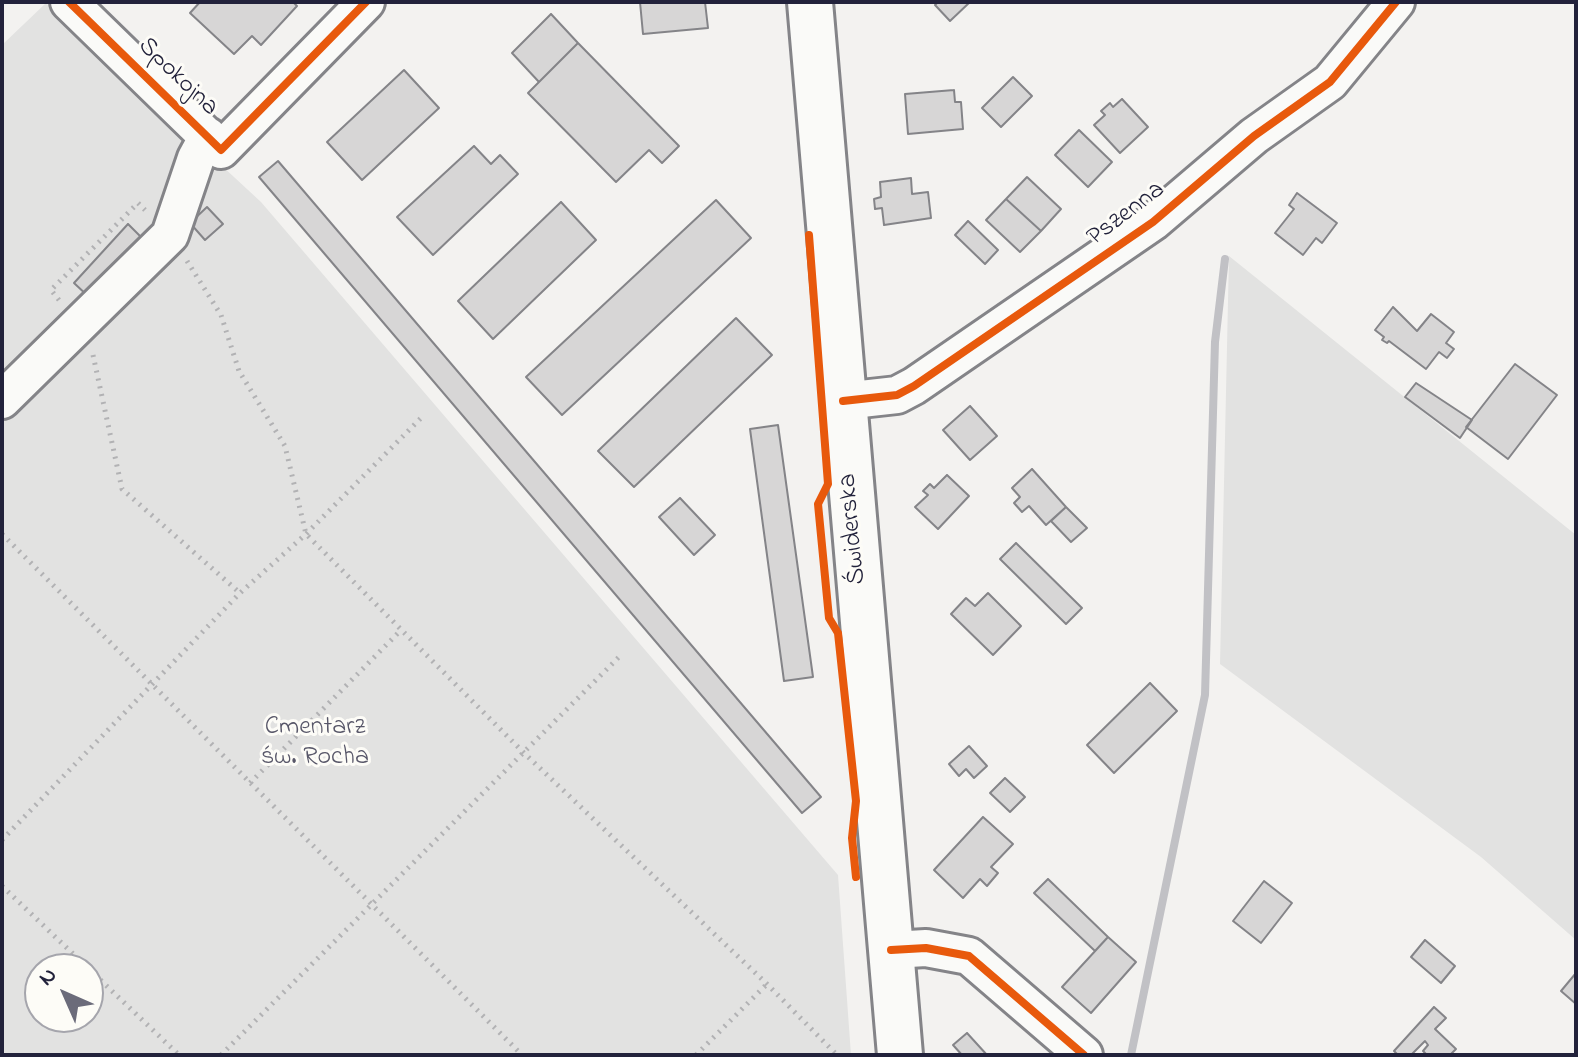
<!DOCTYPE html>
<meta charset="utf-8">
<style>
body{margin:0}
#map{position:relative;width:1578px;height:1057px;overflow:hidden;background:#f3f2f0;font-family:"Indie Flower",sans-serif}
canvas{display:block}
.frame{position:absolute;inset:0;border:4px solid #22223b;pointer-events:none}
.north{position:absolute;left:24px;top:953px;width:80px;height:80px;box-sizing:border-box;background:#fdfcf7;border:2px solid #a5a5ac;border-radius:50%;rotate:315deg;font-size:22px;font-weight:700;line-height:32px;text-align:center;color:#22223b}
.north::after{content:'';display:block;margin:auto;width:28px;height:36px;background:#6b6b7a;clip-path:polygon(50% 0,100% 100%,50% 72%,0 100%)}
</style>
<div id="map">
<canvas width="1578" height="1057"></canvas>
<div class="frame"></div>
<div class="north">N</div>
</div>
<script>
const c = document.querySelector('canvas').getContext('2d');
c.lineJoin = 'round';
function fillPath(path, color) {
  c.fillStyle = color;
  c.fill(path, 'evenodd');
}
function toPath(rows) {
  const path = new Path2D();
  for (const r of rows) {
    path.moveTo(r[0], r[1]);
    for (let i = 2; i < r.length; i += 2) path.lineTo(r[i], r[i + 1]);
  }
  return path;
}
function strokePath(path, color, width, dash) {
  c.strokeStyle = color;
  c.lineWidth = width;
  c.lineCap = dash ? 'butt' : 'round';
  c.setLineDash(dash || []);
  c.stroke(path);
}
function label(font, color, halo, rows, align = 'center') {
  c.font = font + ' "Indie Flower",sans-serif';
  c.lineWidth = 6;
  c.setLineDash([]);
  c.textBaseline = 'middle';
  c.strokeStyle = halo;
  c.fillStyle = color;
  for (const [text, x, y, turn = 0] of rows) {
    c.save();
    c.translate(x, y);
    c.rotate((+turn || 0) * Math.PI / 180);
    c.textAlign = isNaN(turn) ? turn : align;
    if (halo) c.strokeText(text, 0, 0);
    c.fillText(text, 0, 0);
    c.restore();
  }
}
const green = toPath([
 [46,3,261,202,838,875,851,1055,2,1055,2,45],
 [40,969,88,969,88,1017,40,1017],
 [1229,256,1576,535,1576,940,1481,857,1220,664]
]);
const stream = toPath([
 [1131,1055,1205,695,1215,342,1225,259]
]);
const building = toPath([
 [200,2,293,2,297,6,261,45,252,36,234,54,190,13,200,2],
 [640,2,705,2,708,28,643,34,640,2],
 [938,2,970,2,950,21,935,5,938,2],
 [551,14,578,43,539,82,512,53,551,14],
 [578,43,679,146,662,163,649,150,616,182,528,93,578,43],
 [404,70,439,108,362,180,327,142,404,70],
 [1013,77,1032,96,1001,127,982,108,1013,77],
 [954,90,955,102,961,102,963,129,908,134,905,94,954,90],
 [1122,99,1148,127,1120,153,1094,125,1105,115,1101,111,1110,103,1113,107,1122,99],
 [1079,130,1112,162,1088,187,1055,155,1079,130],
 [474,146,491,164,500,155,518,174,433,255,397,217,474,146],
 [278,161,821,797,802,813,259,177,278,161],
 [1027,177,1061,209,1041,231,1006,199,1027,177],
 [911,178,912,194,928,192,931,218,884,225,882,208,875,209,874,199,881,197,880,182,911,178],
 [1297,193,1337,223,1322,243,1316,238,1303,255,1275,233,1294,209,1289,205,1297,193],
 [1006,199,1041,231,1020,252,986,220,1006,199],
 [716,200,751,238,562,415,526,377,716,200],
 [561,202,596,240,493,339,458,301,561,202],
 [207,207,223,224,205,240,190,223,207,207],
 [968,221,998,250,985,264,955,235,968,221],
 [128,224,150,246,90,298,74,283,128,224],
 [1393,307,1417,331,1431,314,1454,332,1446,343,1454,349,1447,358,1439,352,1426,369,1389,341,1387,343,1382,340,1384,337,1375,330,1393,307],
 [736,318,772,355,634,487,598,451,736,318],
 [1515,364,1557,395,1508,459,1466,427,1515,364],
 [1416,383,1472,420,1460,438,1405,397,1416,383],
 [970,406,997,436,970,460,943,430,970,406],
 [778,425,813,677,784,681,750,429,778,425],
 [1032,469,1066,507,1046,525,1029,506,1022,512,1014,503,1020,497,1012,488,1032,469],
 [947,475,969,496,938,529,915,507,928,495,923,491,930,484,934,488,947,475],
 [680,498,715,535,694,555,659,517,680,498],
 [1066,507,1087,528,1071,542,1051,521,1066,507],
 [1016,543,1082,608,1066,624,1000,559,1016,543],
 [988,593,1021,626,993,655,951,614,966,598,975,606,988,593],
 [1150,683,1177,711,1114,773,1087,745,1150,683],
 [969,746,987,766,974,778,966,769,959,776,949,764,969,746],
 [1005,778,1025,797,1010,812,990,793,1005,778],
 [983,817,1013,844,991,867,998,873,987,886,980,879,963,898,934,870,983,817],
 [1048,879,1108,937,1095,951,1034,893,1048,879],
 [1264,881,1292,903,1261,943,1233,921,1264,881],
 [1108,937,1136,962,1091,1013,1062,987,1108,937],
 [1425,940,1455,966,1441,983,1411,957,1425,940],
 [1576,973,1576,1004,1561,991,1576,973],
 [1434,1007,1446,1018,1435,1029,1456,1049,1450,1055,1427,1055,1423,1051,1428,1045,1425,1041,1411,1055,1398,1055,1394,1051,1434,1007],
 [967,1033,987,1055,962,1055,953,1045,967,1033]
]);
const path = toPath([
 [187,261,221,315,239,371,285,446,306,534,524,753,767,984,837,1055],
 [59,300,51,290,138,203,145,210],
 [93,355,122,489,240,593],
 [2,534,522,1055],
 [250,783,401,630],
 [2,840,240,593,306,534,424,415],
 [2,886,179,1055],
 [221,1055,622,654],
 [696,1055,767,984]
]);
const minor = toPath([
 [69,2,221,150,366,2],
 [2,400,170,235,196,158,208,136],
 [843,401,897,395,914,386,1153,222,1254,136,1330,82,1396,2],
 [891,950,926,948,969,956,1084,1055]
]);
const major = toPath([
 [810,2,900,1055]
]);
const cycleway = toPath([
 [69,2,221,150,366,2],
 [809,235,828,484,818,504,829,618,838,633,856,801,852,838,856,877],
 [843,401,897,395,914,386,1153,222,1254,136,1330,82,1396,2],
 [891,950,926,948,969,956,1084,1055]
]);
const streetNames = [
 ["Spokojna",177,78,44],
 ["Pszenna",1127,215,-37],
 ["Świderska",854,529,-95]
];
const parkNames = [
 ["Cmentarz",315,729],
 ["św. Rocha",315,759]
];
fillPath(green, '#e2e2e1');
strokePath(stream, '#c1c1c5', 8);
fillPath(building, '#d7d6d6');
strokePath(building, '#848488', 2);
strokePath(minor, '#848488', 42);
strokePath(major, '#848488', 50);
strokePath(path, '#b2b2b4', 5, [2, 6]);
strokePath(minor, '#fafaf8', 36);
strokePath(major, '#fafaf8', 44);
strokePath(cycleway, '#e8590c', 8);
label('26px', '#22223b', '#fdfcf7', streetNames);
label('26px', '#585769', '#fdfcf7', parkNames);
</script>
